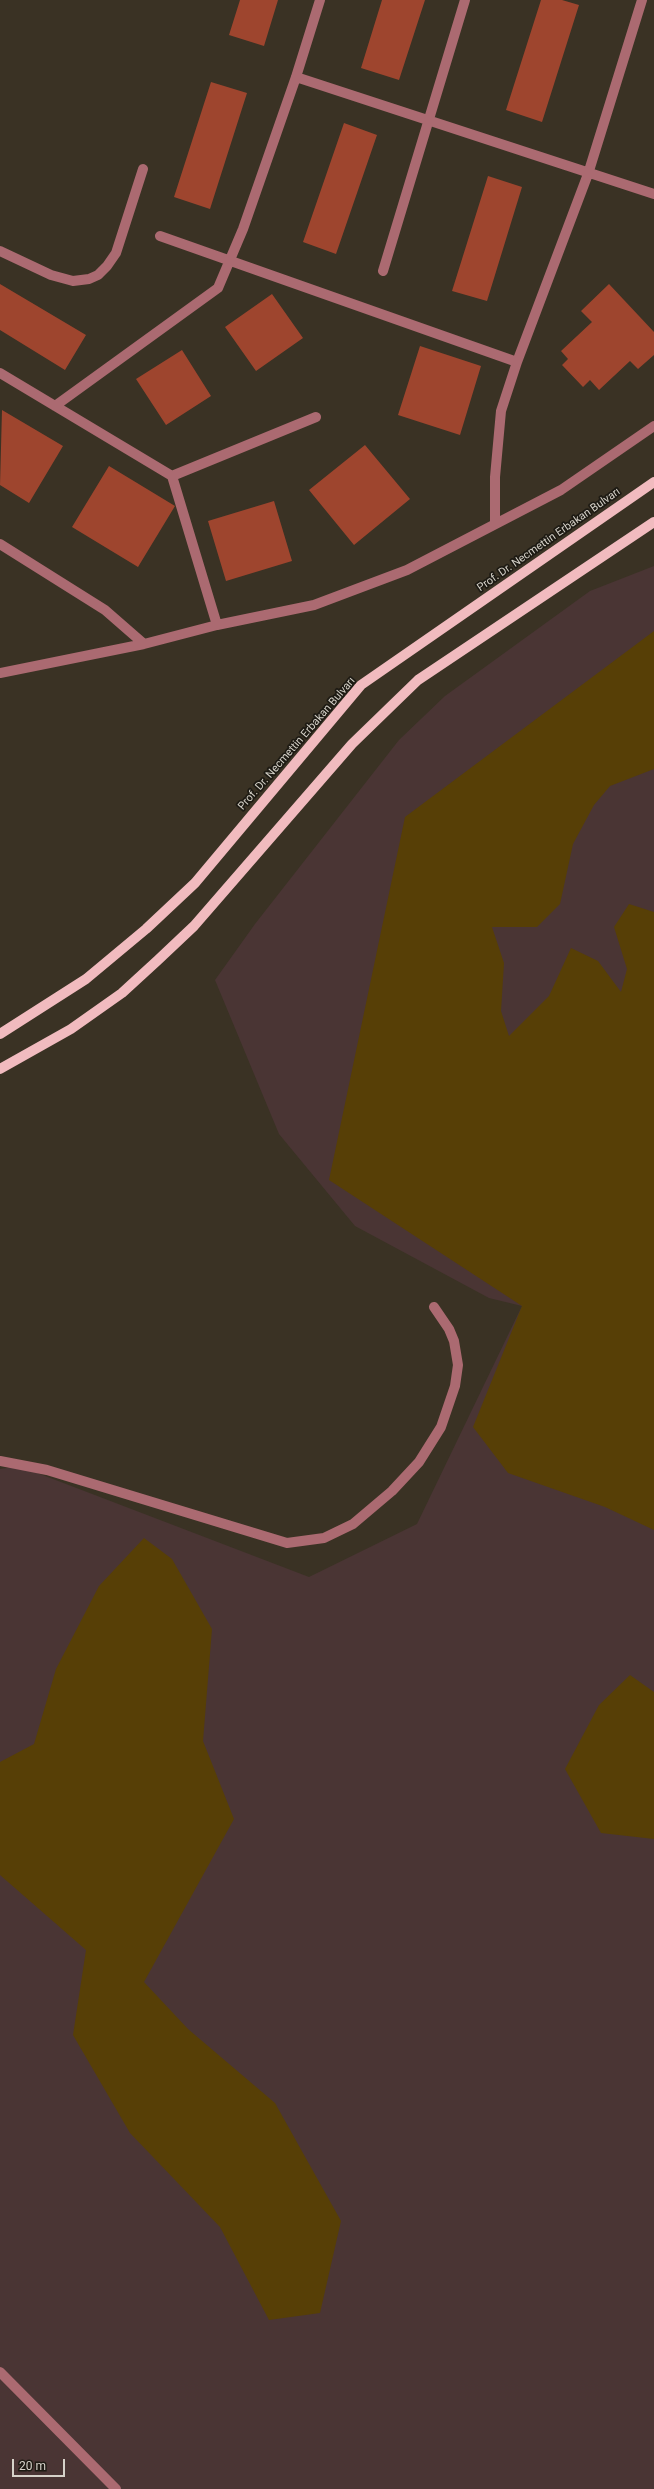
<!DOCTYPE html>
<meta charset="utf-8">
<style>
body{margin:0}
#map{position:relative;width:654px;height:2489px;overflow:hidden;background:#3a3224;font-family:Roboto,sans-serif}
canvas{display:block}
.scale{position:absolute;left:12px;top:2459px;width:53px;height:18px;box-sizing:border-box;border:2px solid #d6d2c9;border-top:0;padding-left:5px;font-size:12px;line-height:14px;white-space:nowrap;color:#d6d2c9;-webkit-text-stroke:3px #1e1b14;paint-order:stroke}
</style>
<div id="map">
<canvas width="654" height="2489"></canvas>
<div class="scale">20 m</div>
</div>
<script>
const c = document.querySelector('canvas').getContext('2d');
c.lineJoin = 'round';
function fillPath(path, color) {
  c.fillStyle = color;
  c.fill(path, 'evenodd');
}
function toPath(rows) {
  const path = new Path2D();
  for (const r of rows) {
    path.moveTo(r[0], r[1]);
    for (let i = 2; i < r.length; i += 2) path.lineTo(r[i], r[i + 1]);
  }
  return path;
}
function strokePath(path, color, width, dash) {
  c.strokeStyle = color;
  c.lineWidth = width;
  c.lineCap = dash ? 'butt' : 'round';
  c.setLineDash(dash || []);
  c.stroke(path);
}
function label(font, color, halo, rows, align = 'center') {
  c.font = font + ' Roboto,sans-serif';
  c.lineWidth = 3.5;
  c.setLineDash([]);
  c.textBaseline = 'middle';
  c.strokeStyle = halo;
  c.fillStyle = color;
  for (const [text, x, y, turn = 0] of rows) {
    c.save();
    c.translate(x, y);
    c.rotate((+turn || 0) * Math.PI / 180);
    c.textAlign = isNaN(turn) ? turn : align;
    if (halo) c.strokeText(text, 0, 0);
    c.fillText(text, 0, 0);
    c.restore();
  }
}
const education = toPath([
 [654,566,654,2489,0,2489,0,1469,19,1466,309,1577,417,1524,522,1306,489,1298,355,1226,279,1134,215,980,255,924,399,740,445,696,590,591]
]);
const green = toPath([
 [654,631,654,769,610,786,594,805,573,844,560,904,537,927,492,927,504,963,501,1011,509,1036,549,996,571,948,598,961,621,992,627,969,614,927,629,904,654,912,654,1530,605,1507,508,1473,473,1427,522,1306,329,1180,405,817],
 [144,1538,172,1559,212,1629,203,1741,234,1819,144,1982,188,2029,275,2103,341,2221,320,2313,269,2320,220,2227,130,2133,73,2035,86,1950,0,1875,0,1762,34,1744,56,1669,99,1586],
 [630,1675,654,1692,654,1839,601,1833,565,1769,599,1705]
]);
const building = toPath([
 [240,0,278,0,264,46,229,35],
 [382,0,425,0,399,80,361,68],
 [541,0,562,0,579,5,542,122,506,110],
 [211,82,247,93,210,209,174,197],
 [344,123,377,135,336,254,303,242],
 [488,176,522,187,487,301,452,291],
 [0,284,86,335,65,370,0,330],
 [609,284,654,332,654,355,638,369,630,361,599,390,590,380,583,387,562,365,568,359,561,351,592,322,581,311],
 [272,294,303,338,256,371,225,327],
 [420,346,481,366,460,435,398,415],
 [182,350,211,396,166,425,136,379],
 [2,410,63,446,29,503,0,485],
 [365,445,410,499,354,545,309,490],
 [109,466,175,506,138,567,72,527],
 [274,501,292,561,226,581,208,521]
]);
const minor = toPath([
 [296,77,654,194],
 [160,236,517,362],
 [0,251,51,275,73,281,89,279,98,275,107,266,116,253,143,169],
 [383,271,465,0],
 [0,373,172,476,316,417],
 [55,406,218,288,243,229,296,77,320,0],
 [172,476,217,625],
 [495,523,495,477,501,411,517,362,588,174,642,0],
 [0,544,105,610,144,644],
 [0,673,144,644,217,625,314,605,407,570,561,490,654,426],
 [0,1461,47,1470,287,1543,324,1538,353,1524,392,1491,419,1462,441,1427,455,1386,458,1365,454,1341,449,1329,434,1307],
 [0,2372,116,2489]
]);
const major = toPath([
 [0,1034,86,979,146,929,195,883,361,685,654,482],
 [0,1069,71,1029,122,993,158,960,194,926,352,744,418,680,654,522]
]);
const streetNames = [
 ["Prof. Dr. Necmettin Erbakan Bulvarı",549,540,-35],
 ["Prof. Dr. Necmettin Erbakan Bulvarı",297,744,-49]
];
fillPath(education, '#4a3534');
fillPath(green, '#573f06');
fillPath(building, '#9e452e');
strokePath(minor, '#ab6a71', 10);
strokePath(major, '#f1bbbf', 10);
label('11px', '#d6d2c9', '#1e1b14', streetNames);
</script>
